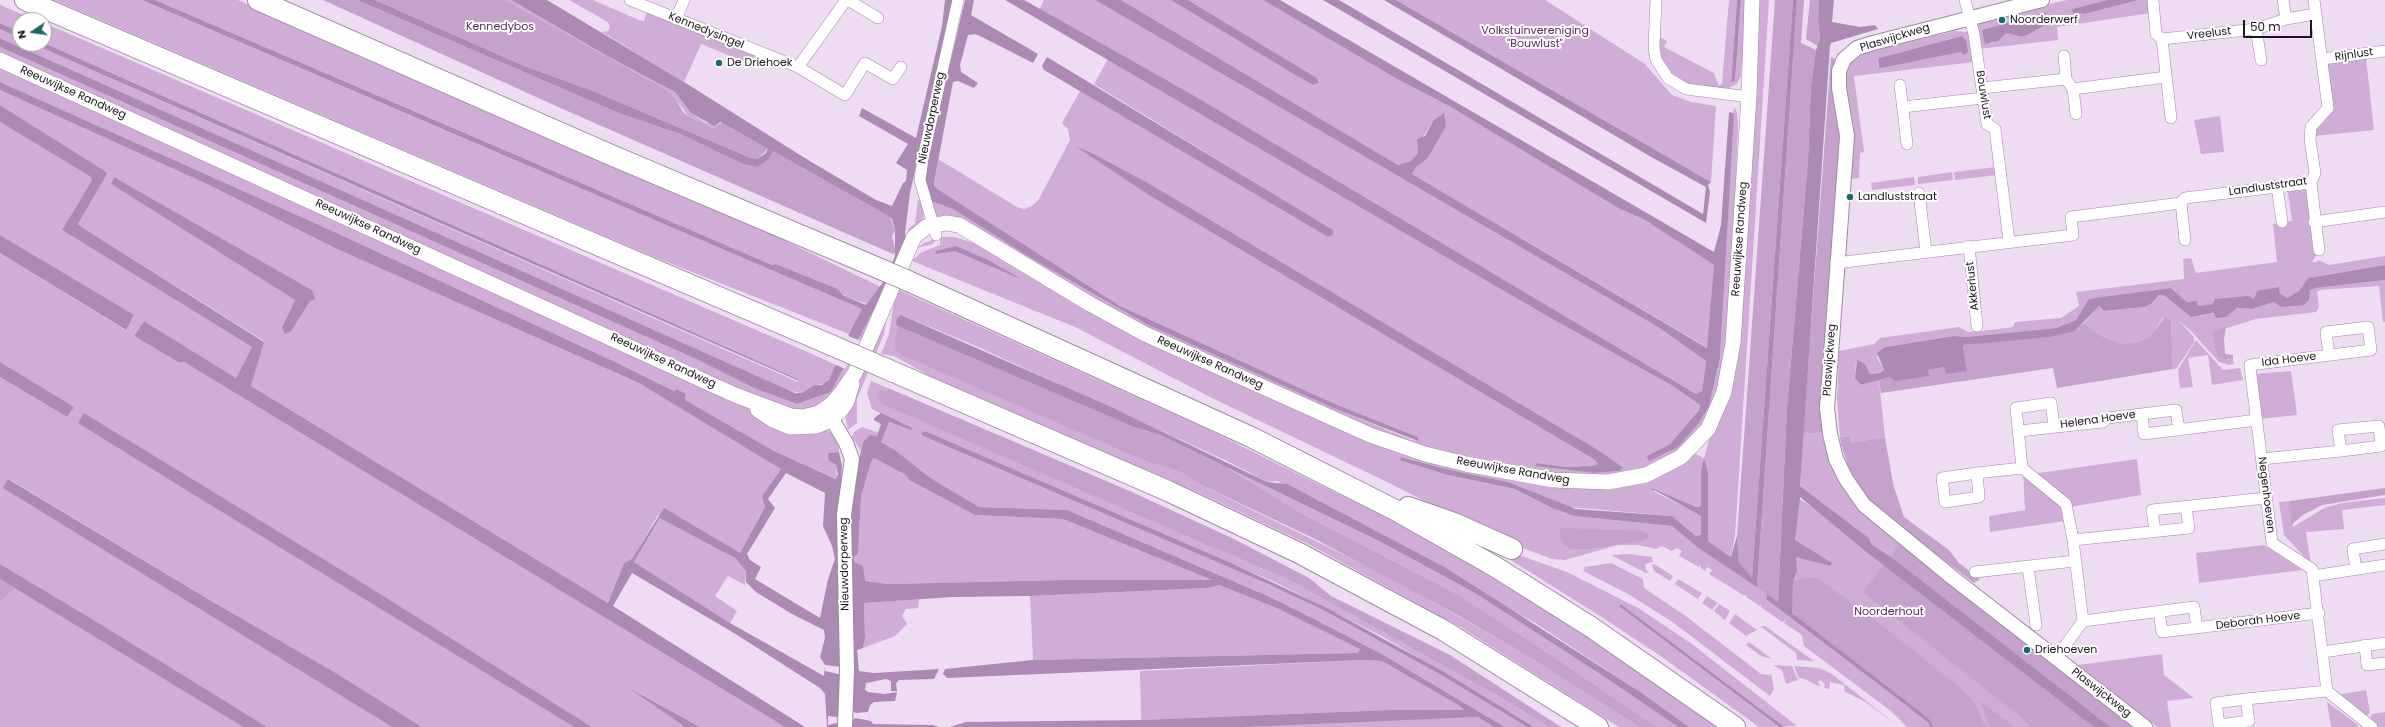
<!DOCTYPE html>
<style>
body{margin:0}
#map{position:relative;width:2385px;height:727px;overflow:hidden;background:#eeddf2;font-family:Poppins,sans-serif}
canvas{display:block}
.north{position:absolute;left:12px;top:12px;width:40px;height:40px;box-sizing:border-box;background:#fff;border:1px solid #a4a1a4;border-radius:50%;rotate:257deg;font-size:11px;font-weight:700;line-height:16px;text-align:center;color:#1b151c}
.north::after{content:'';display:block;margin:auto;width:14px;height:18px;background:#1d6966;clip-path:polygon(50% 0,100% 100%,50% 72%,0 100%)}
.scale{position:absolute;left:2243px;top:20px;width:69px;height:18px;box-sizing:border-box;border:2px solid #1b151c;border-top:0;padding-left:5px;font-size:12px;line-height:14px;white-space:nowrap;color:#1b151c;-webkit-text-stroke:3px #fff;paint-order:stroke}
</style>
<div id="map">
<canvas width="2385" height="727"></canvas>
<div class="north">N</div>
<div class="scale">50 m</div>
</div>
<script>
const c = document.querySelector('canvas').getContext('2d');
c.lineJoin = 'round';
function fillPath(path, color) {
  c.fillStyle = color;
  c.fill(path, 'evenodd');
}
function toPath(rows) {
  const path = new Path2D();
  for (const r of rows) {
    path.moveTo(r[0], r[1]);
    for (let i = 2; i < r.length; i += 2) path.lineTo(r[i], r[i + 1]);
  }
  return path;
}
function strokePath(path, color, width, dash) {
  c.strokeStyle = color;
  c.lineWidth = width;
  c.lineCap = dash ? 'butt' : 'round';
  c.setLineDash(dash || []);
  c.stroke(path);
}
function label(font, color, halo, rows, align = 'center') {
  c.font = font + ' Poppins,sans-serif';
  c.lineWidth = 4;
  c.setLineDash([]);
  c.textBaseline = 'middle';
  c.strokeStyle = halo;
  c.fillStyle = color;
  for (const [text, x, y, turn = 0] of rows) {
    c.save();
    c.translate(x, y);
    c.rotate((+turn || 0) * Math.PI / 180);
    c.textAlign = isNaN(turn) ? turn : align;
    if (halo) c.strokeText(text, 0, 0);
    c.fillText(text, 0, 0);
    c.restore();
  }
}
const green = toPath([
 [54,0,142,0,862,309,863,312,849,334,654,257],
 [155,0,238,0,771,234,881,287,867,304,846,297,838,289,776,264,772,265],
 [506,0,511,0,607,56,675,92,691,113,706,123,722,123,713,128,688,116,675,98,665,89],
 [569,0,593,0,639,20,644,21,647,11,754,54,754,58,750,64,701,44,684,82,602,32,608,31,610,27,608,22],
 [1044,0,1095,0,1658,327,1706,361,1702,392,1696,394,1193,95,1039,10],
 [1121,0,1174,0,1173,2,1297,76,1313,85,1319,83,1317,78,1188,0,1263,0,1397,79,1449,106,1618,208,1645,220,1714,265,1708,348,1412,174,1417,166,1427,159,1433,121,1418,145,1418,153,1411,161,1398,165],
 [1396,0,1545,0,1645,64,1672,95,1691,102,1716,106,1711,182],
 [1729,0,1737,0,1731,82,1735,81,1741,0,1746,0,1741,76,1737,84,1724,90,1697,87,1684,83,1674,76,1661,57,1658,30,1661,30,1660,37,1667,41,1664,47,1714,73,1719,86,1722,83],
 [1756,0,1769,0,1735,536,1731,557,1708,541,1708,472,1704,459,1701,471,1701,505,1699,507,1696,507,1652,488,1651,490,1702,516,1701,536,1696,536,1672,516,1568,507,1508,482,1446,469,1402,457,1448,475,1515,489,1552,508,1574,516,1672,526,1697,547,1737,571,1767,594,1766,599,1928,722,1930,727,1907,727,1891,711,1804,646,1802,635,1784,623,1785,620,1782,622,1761,607,1761,604,1760,606,1746,597,1747,595,1743,595,1709,574,1712,570,1707,567,1705,571,1701,568,1700,565,1699,567,1679,556,1682,551,1677,548,1672,551,1662,546,1656,549,1638,545,1618,545,1565,560,1552,559,1528,550,1498,538,1389,483,1212,398,1075,327,912,261,920,253,940,245,940,237,954,237,975,243,1342,427,1588,488,1694,453,1704,458,1711,433,1734,382,1743,280],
 [2067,0,2107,0,2072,9,2077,14,2084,14,2139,0,2150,0,2151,13,2057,27,2058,40,1979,49,1975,21],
 [2046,12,2046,22,2043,26,2022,37,2006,33,1991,44,1982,30],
 [0,5,36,20,20,20,20,32,0,23],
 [44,23,819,357,836,365,831,377,825,384,814,385,802,393,790,391,0,38,0,29,20,38,20,44,33,44,798,382,798,379,44,43],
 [1955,31,1968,32,1974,62,1854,76,1864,152,1860,153,1859,178,1851,179,1851,140,1843,77,1849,63,1867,52],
 [1962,36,1964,55,1960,52,1879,58],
 [0,47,696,359,756,389,797,404,831,392,885,288,864,338,835,393,816,410,783,410,0,55],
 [2366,58,2374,130,2314,136,2314,130,2332,110,2326,62],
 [1108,59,1547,316,1673,386,1700,405,1699,410,1670,444,1647,456,1678,447,1709,406,1720,358,1734,107,1737,112,1738,125,1730,331,1713,411,1695,437,1677,454,1654,466,1604,478,1548,474,1423,448,1366,427,1120,315,939,218,931,210,928,200,953,209,1029,257,1148,325,1333,408,1412,440,1418,441,1418,437,1335,404,1120,306,936,188,934,185,938,159,1017,207,1024,209,1032,206,1039,199,1070,140,1068,129,1062,123,1080,91,1328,237,1333,235,1332,230,1094,84],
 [1077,147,1092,153,1150,184,1598,450,1620,471,1594,473,1534,466,1537,463,1566,467,1592,466,1598,464,1595,460,1147,194],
 [0,66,729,398,784,429,827,430,833,434,839,447,839,452,829,453,829,461,836,465,837,479,774,451,685,400,686,394,677,389,674,391,613,361,328,229,0,82],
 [0,90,209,185,337,249,639,383,765,457,781,469,762,496,765,507,740,553,658,515,632,560,624,563,608,603,251,386,264,341,80,226,78,224,107,174,105,171,0,105],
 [114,177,312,290,310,301,292,330,282,327,295,300,111,184],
 [2220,116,2224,152,2201,154,2194,120],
 [0,122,91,177,92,180,62,230,252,347,236,378,144,321,134,336,178,362,184,362,785,727,700,727,633,690,685,727,592,727,84,413,79,423,574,727,422,727,336,673,213,602,9,479,4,488,392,727,267,727,0,564,0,377,67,417,73,407,0,362,0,253,125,330,134,316,0,235],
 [1996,167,1997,175,1955,180,1954,172],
 [1952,172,1953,180,1918,184,1918,177],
 [1914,177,1915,185,1872,190,1871,183],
 [2305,189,2308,190,2317,254,2312,262,2317,262,2318,260,2329,265,2385,256,2385,265,2308,278,2299,291,2287,298,2280,293,2279,287,2254,299,2198,306,2197,301,2187,302,2171,288,2093,298,2088,300,2076,320,2056,328,1966,337,1954,336,1885,347,1877,357,1884,370,1880,373,1870,374,1865,364,1856,362,1855,378,1861,385,1879,380,1885,437,1851,443,1848,436,1840,437,1837,400,1839,351,1874,344,1880,338,1959,327,1968,332,1982,331,2013,327,2015,322,2061,318,2079,306,2076,292,2184,279,2183,259,2191,258,2196,273,2277,262,2273,224,2292,221,2288,192],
 [918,200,921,201,924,212,923,222,903,247,909,228,915,224],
 [935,239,933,244,917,248,924,243],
 [2385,280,2385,322,2383,322,2379,286,2320,290,2317,292,2319,307,2316,312,2256,319,2214,332,2228,360,2233,360,2234,364,2229,365,2219,362,2191,331,2179,321,2194,337,2194,342,2177,368,2173,369,2171,320,2163,318,2150,336,2141,341,2123,344,2101,336,2084,323,2099,306,2104,311,2144,307,2151,304,2159,295,2165,296,2191,317,2231,311,2237,308,2252,309,2274,302,2281,306,2301,304,2309,299,2310,290,2316,288],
 [899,290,1211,431,1389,519,1478,569,1591,639,1717,727,1689,727,1642,693,1535,623,1277,481,1267,482,1227,461,978,347,904,316,896,324,898,325,895,336,1148,462,1183,473,1197,483,1389,577,1516,649,1639,727,1619,727,1462,628,1310,545,1195,491,930,376,894,356,881,354,889,334,894,302],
 [889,303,884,334,857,399,857,423,848,430,845,415],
 [2196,340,2223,370,2240,368,2243,380,2212,385,2208,355,2188,358,2193,387,2180,388,2178,370],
 [2291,371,2297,415,2260,419,2254,374],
 [871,381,888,388,887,391,1235,557,1293,582,1510,703,1548,727,1534,727,1385,638,1279,584,925,431,922,433,923,436,1268,584,1323,610,1443,676,1527,727,1505,727,1380,653,1318,621,1270,597,1067,510,979,507,929,477,895,450,881,442,888,422,911,430,872,409,867,393],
 [862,427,879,433,877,436,863,442,861,451,852,437,854,432],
 [1823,432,1831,466,1837,478,1854,502,1874,523,1899,543,1898,546,2123,727,1939,727,1786,607,1796,556,1829,566,1795,540,1798,498,1872,543,1869,538,1800,486,1803,434],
 [874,458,906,475,909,480,975,515,1063,519,1212,580,1212,582,1065,580,888,584,865,581,854,563,854,557,858,554,861,497,871,462],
 [2137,459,2141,495,2070,507,2032,474],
 [1226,467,1379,541,1475,593,1606,678,1678,727,1657,727,1538,646,1457,594,1299,512],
 [2023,471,2064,507,2065,521,1990,532,1989,516,2025,510],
 [2385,498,2385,505,2342,510,2344,529,2306,532,2311,564,2284,535,2279,502,2290,501,2293,527,2324,508,2342,503],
 [661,517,735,558,746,571,745,585,728,576,715,596,737,611,730,623,634,562],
 [1482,542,1567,572,1640,609,1692,644,1797,726,1759,727,1662,657,1600,616],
 [2264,545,2302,570,2199,583,2196,553],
 [1629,554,1652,557,1653,562,1645,564,1646,570,1649,572,1646,573,1611,555],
 [1611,563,1643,579,1644,588,1687,617,1761,674,1770,675,1771,673,1774,689,1770,696,1671,621,1628,594,1583,571,1585,567],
 [1654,564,1673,576,1670,581,1654,571,1652,565],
 [1678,579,1702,593,1698,599,1675,584],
 [1219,585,1279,609,1361,649,1358,653,1033,660,1030,596,1208,588],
 [16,588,152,671,243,727,0,727,0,602],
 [1707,596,1718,603,1712,610,1702,603],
 [919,599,918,608,906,609,902,616,907,624,895,636,863,648,865,637,864,603],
 [1719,604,1730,611,1725,620,1714,611],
 [1735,614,1747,623,1757,630,1746,636,1729,623],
 [1760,626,1765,626,1814,661,1797,660,1796,653],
 [1749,642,1772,659,1761,656,1746,645],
 [2162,654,2164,675,2194,698,2167,701,2171,727,2157,727,2078,665],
 [1363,660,1382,661,1460,706,1465,710,1390,710,1141,720,1140,671],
 [1773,665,1792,666,1798,680,1786,684,1782,670],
 [1794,666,1819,668,1832,674,1899,727,1864,701,1845,692,1844,685,1830,682,1829,689,1824,688,1825,684,1820,680,1818,682,1821,687,1802,678,1799,679],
 [2366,690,2370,713,2365,717,2337,695],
 [2327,702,2358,725,2357,727,2331,727],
 [2385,712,2385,727,2378,727,2370,719,2372,714],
 [1479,717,1494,727,1244,727,1312,723]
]);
const forest = toPath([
 [323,0,357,0,621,114,680,134,710,148,762,164,773,151,890,217,895,231,892,236,896,253,893,254,556,106],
 [375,0,506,0,665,89,675,98,683,112,688,116,713,128,722,123,768,149,757,159,751,158,593,91,522,65],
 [1775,0,1793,0,1752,579,1739,562,1737,536],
 [1797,0,1804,0,1801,43,1816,50,1811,85,1808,160,1787,408,1778,602,1757,587],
 [1810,0,1819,0,1818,20,1820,39,1818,46,1806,39],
 [1831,57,1835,59,1831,76,1841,143,1823,432,1803,434],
 [2165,317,2171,320,2173,369,2057,388,2053,368,1881,393,1879,380,1890,377,1928,376,1928,370,1945,367,1967,371,1963,345,2074,331,2084,323,2101,336,2123,344,2141,341,2150,336],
 [898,325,1134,427,1160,435,1226,467,1299,512,1457,594,1538,646,1657,727,1639,727,1516,649,1450,611,1313,538,1197,483,1183,473,1148,462,902,355,895,349,895,336],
 [2226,327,2224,339,2225,354,2233,355,2233,360,2223,359,2218,356,2215,347,2213,332],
 [888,388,1132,492,1234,539,1309,578,1331,596,1450,655,1561,727,1548,727,1510,703,1293,582,880,403,877,398,879,391,887,391],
 [1849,436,1851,443,1885,437,1893,484,1904,517,1949,550,1959,563,1980,579,1974,583,1885,515,1867,498,1856,485,1848,467,1841,444,1840,437],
 [2385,488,2385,495,2322,505,2303,515,2291,525,2290,501],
 [1563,528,1643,531,1650,535,1645,540,1590,549,1571,549,1563,544,1561,540,1560,529],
 [1899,543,2133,727,2110,727,1945,599,1891,557],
 [1884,565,2047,690,2094,727,2030,727,2022,718,1863,592],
 [1812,577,1819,579,1883,626,1963,690,1977,707,1985,727,1933,727,1792,613,1793,581],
 [0,579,16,588,0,602],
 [1980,701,2008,722,2014,727,1990,727]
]);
const water = toPath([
 [142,0,155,0,772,265,776,264,838,289,844,296,866,305,884,281,895,256,895,230,892,219,888,216,773,151,768,159,758,167,744,164,680,134,621,114,357,0,375,0,522,65,593,91,751,158,757,159,766,153,768,149,724,124,720,122,714,126,691,113,675,92,607,56,511,0,547,0,684,82,808,160,876,200,892,206,903,183,906,181,907,170,896,163,908,144,859,116,862,108,916,138,942,26,945,0,954,0,910,193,905,233,906,238,885,288,831,392,797,404,756,389,696,359,0,47,0,38,795,393,802,393,814,385,822,385,829,380,849,334,862,309],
 [965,0,974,0,971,15,1038,54,1033,63,982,37,975,34,968,35,960,65,961,72,978,83,974,88,958,81,953,82,935,177,934,185,936,188,1120,306,1335,404,1418,437,1418,441,1333,408,1148,325,1029,257,953,209,928,200,924,186,926,165],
 [1005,0,1024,0,1193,95,1696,394,1702,391,1706,361,1658,327,1095,0,1121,0,1398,165,1411,161,1418,153,1417,139,1425,136,1433,121,1444,113,1446,126,1427,159,1417,166,1412,174,1707,348,1714,265,1645,220,1618,208,1449,106,1397,79,1263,0,1280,0,1714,252,1721,225,1729,112,1734,113,1720,358,1709,406,1698,424,1678,447,1649,461,1647,456,1670,444,1699,410,1700,405,1673,386,1547,316],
 [1174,0,1188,0,1317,78,1319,83,1313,85,1297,76,1172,1],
 [1323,0,1339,0,1703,214,1706,187,1653,158,1384,0,1396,0,1711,182,1708,185,1710,192,1706,223],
 [1737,0,1741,0,1735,81,1731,82],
 [1793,0,1797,0,1757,587,1697,547,1672,526,1574,516,1552,508,1515,489,1448,475,1400,460,1401,457,1446,469,1508,482,1576,509,1672,516,1696,536,1701,535,1701,516,1656,491,1651,490,1652,488,1696,507,1699,507,1701,505,1701,471,1704,458,1708,472,1708,541,1731,557,1737,536,1739,562,1752,578],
 [1819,0,1834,0,1832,22,1860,27,1875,25,1878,29,1831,43,1830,46,1800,486,1869,538,1872,545,1891,557,2110,727,2094,727,1864,550,1800,497,1795,540,1832,563,1830,566,1796,557,1797,571,1793,581,1792,613,1929,719,1933,727,1930,727,1928,722,1766,599,1767,594,1778,602,1787,408,1808,160,1811,85,1816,50,1820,39,1818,20],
 [2107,0,2139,0,2084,14,2073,13,2072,9],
 [2046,12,2046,22,2043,26,2029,34,2022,37,2006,33,1998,41,1985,44,1982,30],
 [0,23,20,32,20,38,0,29],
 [1962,36,1966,41,1968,52,1964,55,1960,52,1881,68,1879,67,1879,58],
 [44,43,798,379,799,381,33,44],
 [1047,57,1333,230,1333,235,1328,237,1044,70,1042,66],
 [0,82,328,229,613,361,674,391,677,389,686,394,685,400,774,451,836,479,838,474,836,465,829,461,828,456,829,453,839,452,842,466,841,480,843,480,841,727,827,727,825,694,820,688,734,633,632,573,613,606,805,727,785,727,184,362,178,362,134,336,144,321,236,378,252,347,62,230,92,180,91,177,0,122,0,105,105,171,107,174,78,224,80,226,264,342,251,386,608,603,624,563,632,559,664,508,740,553,765,507,762,496,781,469,639,383,337,249,209,185,0,90],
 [786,473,825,493,823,526,832,546,835,559,828,579,820,618,755,579,761,567,750,560,747,554,775,508,768,499],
 [660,518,735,558,746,571,746,582,756,592,792,614,824,630,825,638,820,657,825,665,824,676,730,623,634,562],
 [1075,146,1092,153,1150,184,1598,450,1622,467,1620,471,1594,473,1534,466,1537,463,1566,467,1592,466,1598,464,1595,460,1147,194],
 [114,177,312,290,315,299,310,301,292,330,287,334,284,333,282,327,295,300,111,184],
 [0,235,134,315,126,330,0,253],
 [956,246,990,261,1023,280,955,251,935,254,936,251],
 [2385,265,2385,280,2316,288,2310,290,2309,300,2304,305,2281,307,2274,302,2252,309,2237,308,2226,317,2216,318,2214,313,2191,317,2165,296,2159,295,2151,304,2144,307,2104,311,2099,306,2075,331,2049,337,1963,345,1967,371,1946,374,1945,367,1928,370,1929,376,1895,381,1890,377,1861,385,1855,378,1857,360,1865,364,1870,374,1880,373,1884,370,1877,353,1885,347,1954,336,1966,337,2056,328,2076,320,2088,300,2093,298,2171,288,2187,302,2197,301,2198,306,2213,304,2215,299,2248,296,2254,299,2257,291,2279,287,2280,293,2287,298,2299,291,2308,278],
 [901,315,1109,406,1267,482,1287,484,1446,568,1642,693,1689,727,1678,727,1606,678,1475,593,1379,541,1160,435,1134,427,896,325,897,318],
 [0,362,74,407,67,417,0,377],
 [84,413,364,584,592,727,574,727,191,493,78,423],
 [881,413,912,428,911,430,889,422,881,442,895,450,929,477,979,507,1067,510,1270,597,1318,621,1380,653,1505,727,1494,727,1478,717,1244,727,950,727,966,722,1141,720,1390,710,1464,710,1460,706,1382,661,1363,660,947,678,943,674,945,669,1033,660,1358,653,1360,649,1279,609,1219,585,1208,588,1030,596,952,597,864,603,865,637,863,648,857,650,859,671,874,673,939,669,934,679,899,680,896,683,897,691,891,691,891,681,886,679,866,683,865,690,868,692,885,694,897,692,895,701,874,702,870,705,868,712,871,721,873,724,933,725,939,727,850,727,851,496,863,442,870,435,877,436,881,424,874,420,874,418],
 [874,458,906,475,909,480,975,515,1063,519,1212,580,1065,580,888,584,865,581,863,566,854,562,854,557,858,554,861,497,871,462],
 [925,431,1231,563,1325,607,1444,672,1534,727,1527,727,1443,676,1323,610,1268,584,923,436,921,433],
 [8,479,213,602,336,673,422,727,392,727,3,488],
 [0,564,95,621,267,727,243,727,0,579],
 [629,688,700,727,685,727]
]);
const pier = toPath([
 [846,335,861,341,845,369,834,364],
 [825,665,842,667,842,675,825,671],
 [850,709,856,713,868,712,871,721,855,718,850,722],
 [842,714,841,727,836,723,828,725,828,716,837,717]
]);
const stream = toPath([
 [1621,606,1782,727]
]);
const minor = toPath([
 [630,0,798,67,845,95,865,63,893,79,901,67],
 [848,0,878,18],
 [1656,0,1654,47,1656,60,1668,78,1686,89,1749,97],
 [1965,0,1974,34,1987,124,1995,129,2009,241],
 [2153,0,2156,34,2162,39,2171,118],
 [2283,0,2286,19],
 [676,19,684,0],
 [2256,29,2261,60],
 [2162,39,2256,29,2286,19,2316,14],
 [2064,56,2066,79,2073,89,2076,114],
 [2322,59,2385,51],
 [798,67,846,0],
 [1900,85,1907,144],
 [1982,88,2066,79],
 [2073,89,2166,77],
 [1903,107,1983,98],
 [2311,183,2319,250],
 [2277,186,2282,222],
 [1919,193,1926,252],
 [2181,203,2185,240],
 [2314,222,2385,212],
 [936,235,920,180,923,158,958,0],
 [1969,246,1977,326],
 [1836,263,2073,235,2071,217,2181,203,2185,198,2311,183,2315,173,2310,140,2311,127,2328,108,2314,0],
 [2329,355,2326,332,2368,327,2371,350,2250,365,2251,375,2272,543,2312,569,2327,691,2372,727],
 [2142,414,2144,434,2257,420],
 [2054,426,2051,403,2016,408,2022,468,2066,504,2073,540,2083,621,2056,658],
 [2019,431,2103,422,2107,418,2176,410,2179,430],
 [2262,459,2341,451,2381,446,2379,426,2338,430,2341,451],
 [1977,473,1979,497,1945,502,1942,478,1977,473,2022,468],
 [2155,531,2152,510,2266,498],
 [2073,540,2189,528,2186,507],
 [2028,567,2036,625],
 [2356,569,2353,549,2385,544],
 [1975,572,2075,561],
 [2313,576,2385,565],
 [2159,611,2162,632,2319,613],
 [2083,621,2194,607,2197,628],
 [2365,645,2367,665,2385,663],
 [2323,652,2385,643],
 [2246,699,2249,721,2219,725,2216,703,2246,699,2327,691]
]);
const tertiary = toPath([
 [2042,0,1873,43,1857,48,1844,59,1839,71,1839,88,1847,136,1827,408,1830,434,1836,459,1846,479,1864,505,1953,578,2145,727],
 [826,409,846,443,852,459,844,514,847,671,845,727]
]);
const secondary = toPath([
 [0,60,735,395,791,416,803,417,819,413,832,404,841,393,855,373,914,237,926,227,946,223,959,225,1090,304,1145,334,1370,435,1425,454,1466,464,1553,480,1608,482,1646,475,1681,457,1708,429,1724,392,1733,343,1749,97,1752,0],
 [758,410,773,420,790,427,816,426,828,421,841,410,847,401,852,384]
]);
const motorway = toPath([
 [25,0,831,345],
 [258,0,611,155,885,271],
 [906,280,1251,437,1395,510,1494,566,1591,627,1735,727],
 [889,370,1168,491,1299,553,1443,630,1598,727],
 [1408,507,1454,523,1512,549]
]);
const motorwayBridge = toPath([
 [885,271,906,280],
 [831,345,889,370]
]);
const markers = [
 [2002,20,4,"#1d6966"],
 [719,63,4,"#1d6966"],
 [1850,197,4,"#1d6966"],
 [2027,650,4,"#1d6966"]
];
const poiNames = [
 ["Noorderwerf",2010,20],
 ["De Driehoek",727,63],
 ["Landluststraat",1858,197],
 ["Driehoeven",2035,650]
];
const parkNames = [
 ["Kennedybos",500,27],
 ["Volkstuinvereniging",1535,31],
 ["\"Bouwlust\"",1535,44],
 ["Noorderhout",1889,612]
];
const streetNames = [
 ["Kennedysingel",706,31,22],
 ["Vreelust",2209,34,-7],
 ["Plaswijckweg",1895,38,-17],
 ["Rijnlust",2354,55,-8],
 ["Reeuwijkse Randweg",73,93,24],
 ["Bouwlust",1983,95,81],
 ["Nieuwdorperweg",932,118,-78],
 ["Landluststraat",2268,187,-8],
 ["Reeuwijkse Randweg",368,227,25],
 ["Reeuwijkse Randweg",1740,239,-86],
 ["Akkerlust",1973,286,-96],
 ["Plaswijckweg",1830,360,-86],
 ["Ida Hoeve",2289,360,-7],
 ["Reeuwijkse Randweg",663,361,25],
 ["Reeuwijkse Randweg",1210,363,24],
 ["Helena Hoeve",2098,420,-8],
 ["Reeuwijkse Randweg",1513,471,10],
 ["Negenhoeven",2266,495,83],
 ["Nieuwdorperweg",845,564,-91],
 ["Deborah Hoeve",2258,621,-7],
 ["Plaswijckweg",2101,693,38]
];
fillPath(green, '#d0add6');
fillPath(forest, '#c4a2cb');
fillPath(water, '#ac8ab3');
fillPath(pier, '#eeddf2');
strokePath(stream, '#ac8ab3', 2.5);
strokePath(minor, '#9b8b9e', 12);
strokePath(tertiary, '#9b8b9e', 16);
strokePath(secondary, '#9b8b9e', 16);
strokePath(motorway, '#9b8b9e', 22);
strokePath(minor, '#fff', 11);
strokePath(tertiary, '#fff', 14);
strokePath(secondary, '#fff', 15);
strokePath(motorway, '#fff', 20);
strokePath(motorwayBridge, '#9b8b9e', 22, []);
strokePath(motorwayBridge, '#fff', 20);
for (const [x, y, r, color] of markers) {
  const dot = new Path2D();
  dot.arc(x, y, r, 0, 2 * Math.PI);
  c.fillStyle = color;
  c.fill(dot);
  strokePath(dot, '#fff', 1.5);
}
label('11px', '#1b151c', '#fff', poiNames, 'left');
label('11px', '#552a5e', '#fff', parkNames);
label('11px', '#1b151c', '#fff', streetNames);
</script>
